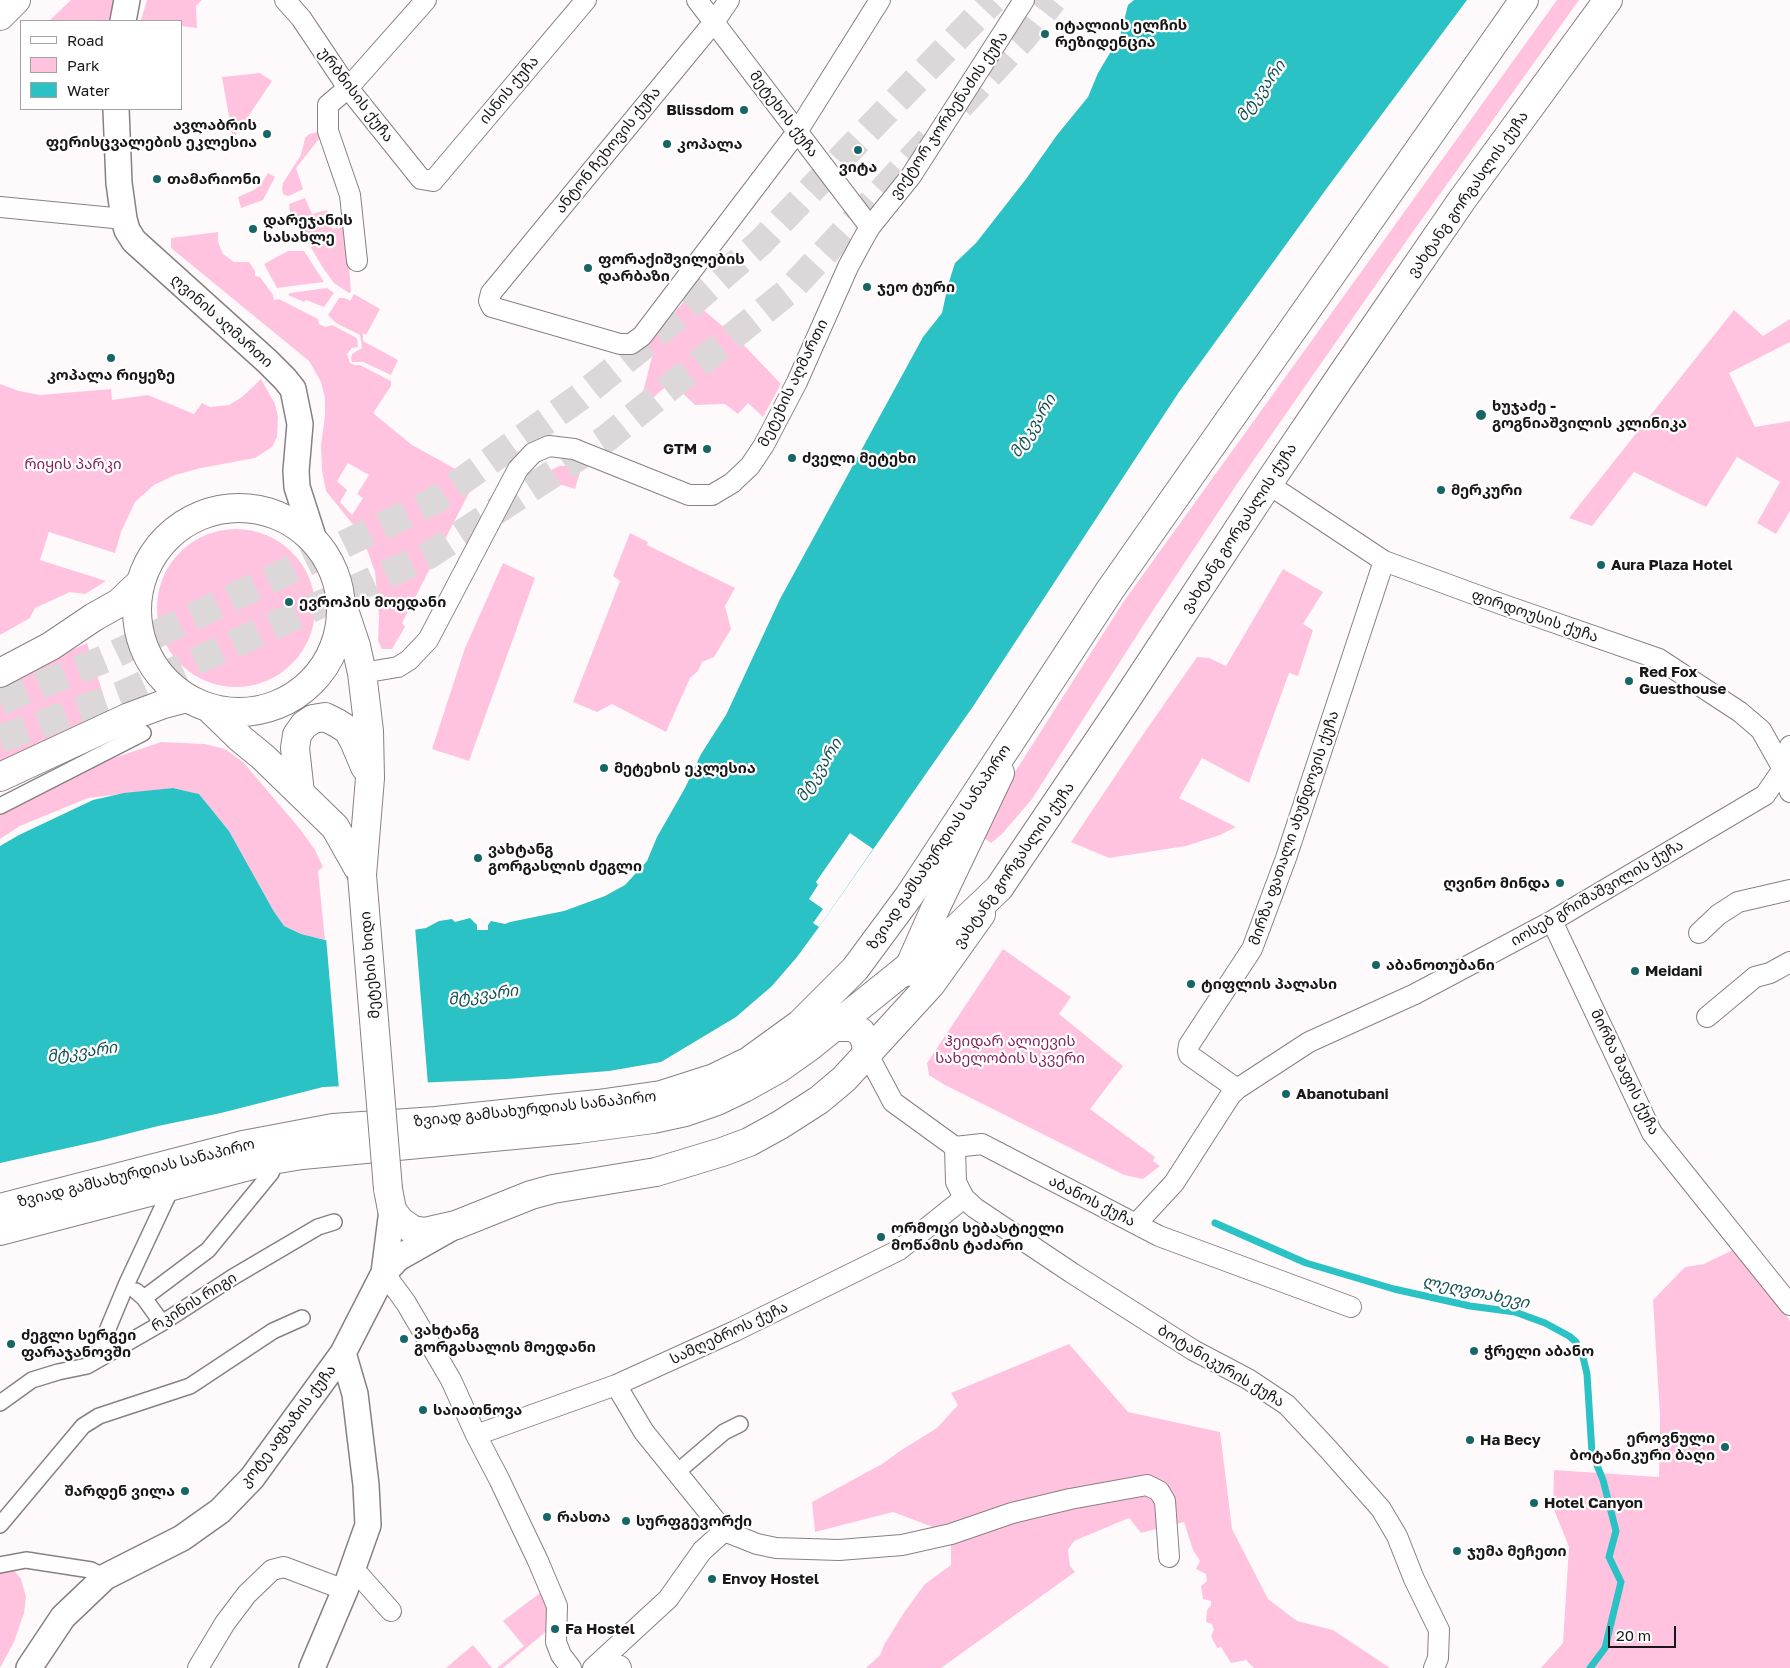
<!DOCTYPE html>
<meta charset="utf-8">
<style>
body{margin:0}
#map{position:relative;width:1790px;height:1668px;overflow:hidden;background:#fefafc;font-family:"Golos Text",sans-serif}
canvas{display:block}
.legend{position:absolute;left:20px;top:20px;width:162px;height:90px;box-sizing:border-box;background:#fff;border:1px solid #a3a2a3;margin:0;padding:6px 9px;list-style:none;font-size:15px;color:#1a1718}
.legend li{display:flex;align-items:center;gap:10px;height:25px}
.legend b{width:25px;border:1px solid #a3a2a3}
.scale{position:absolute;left:1608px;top:1626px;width:68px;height:22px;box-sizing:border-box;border:2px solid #1a1718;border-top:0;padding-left:6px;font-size:15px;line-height:18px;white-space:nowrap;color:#1a1718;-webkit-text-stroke:4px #fff;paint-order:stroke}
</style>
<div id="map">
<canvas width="1790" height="1668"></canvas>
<ul class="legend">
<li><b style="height:6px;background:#fff"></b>Road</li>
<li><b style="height:14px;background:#ffc3df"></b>Park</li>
<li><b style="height:14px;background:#2ac2c4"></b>Water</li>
</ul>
<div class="scale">20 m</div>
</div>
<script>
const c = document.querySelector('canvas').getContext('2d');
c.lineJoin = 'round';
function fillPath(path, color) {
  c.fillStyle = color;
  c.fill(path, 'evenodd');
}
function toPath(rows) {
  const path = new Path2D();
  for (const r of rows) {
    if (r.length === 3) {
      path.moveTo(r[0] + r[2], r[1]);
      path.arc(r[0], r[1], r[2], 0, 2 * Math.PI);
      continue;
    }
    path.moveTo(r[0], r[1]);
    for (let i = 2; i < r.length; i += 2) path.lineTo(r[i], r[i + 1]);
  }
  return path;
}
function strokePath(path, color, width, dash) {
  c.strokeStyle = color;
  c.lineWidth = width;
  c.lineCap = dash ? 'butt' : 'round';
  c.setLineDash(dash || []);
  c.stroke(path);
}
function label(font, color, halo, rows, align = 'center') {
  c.font = font + ' "Golos Text","Noto Sans Georgian",sans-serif';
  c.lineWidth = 4.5;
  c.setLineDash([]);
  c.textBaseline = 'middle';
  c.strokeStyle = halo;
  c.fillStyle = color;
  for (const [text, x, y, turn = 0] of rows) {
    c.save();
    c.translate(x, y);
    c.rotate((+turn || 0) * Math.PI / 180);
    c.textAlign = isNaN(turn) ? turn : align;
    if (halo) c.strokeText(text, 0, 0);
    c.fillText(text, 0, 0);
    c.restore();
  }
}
const green = toPath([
 [71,0,116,0,111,21,49,21],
 [147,0,202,0,196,6,197,28,181,26,181,21,141,20],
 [1557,0,1579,0,1412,233,1237,484,1148,618,1032,799,1002,834,991,843,983,837,983,822,1124,601],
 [260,73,272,81,233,139,222,77],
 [318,132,323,138,319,139,296,168,303,189,291,195,287,196,283,194,282,189,283,183,301,155,305,138,309,134],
 [268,173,275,177,263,200,241,208,238,197,254,190,261,184],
 [305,198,312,214,327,210,332,229,346,227,351,292,349,293,334,283,323,268,290,212,289,204],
 [218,232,218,242,223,254,234,262,249,262,255,271,255,276,260,277,273,295,274,300,279,299,318,319,319,324,326,327,332,325,357,338,358,347,352,348,347,354,350,363,355,365,360,365,391,381,391,386,373,413,412,445,461,472,464,481,472,487,402,623,405,627,392,649,382,649,378,641,379,616,375,572,368,552,355,527,326,491,322,471,321,445,325,415,325,398,321,382,316,373,309,361,171,248,171,238],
 [348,463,369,475,357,494,363,498,352,515,340,502,347,490,337,481],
 [288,251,304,251,324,282,277,288,264,264],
 [327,288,334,293,324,307,306,300,304,302,288,295,290,293],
 [354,294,380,309,366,335,363,333,363,341,398,360,391,375,363,362,352,362,351,358,352,354,362,348,360,335,336,323,328,315,339,298,345,298,350,301],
 [688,297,739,340,781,384,763,417,748,403,738,414,725,404,695,405,671,382,646,404,640,403,652,357,638,354],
 [1734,310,1763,336,1790,319,1790,342,1729,373,1755,427,1790,421,1790,511,1776,534,1757,523,1780,482,1737,457,1706,507,1634,472,1592,526,1569,518],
 [261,379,275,404,278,417,277,437,272,447,255,458,201,468,175,475,154,485,135,502,121,532,115,553,49,532,40,560,106,581,85,594,70,592,35,608,30,618,0,635,0,384,19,391,40,395,111,389,112,400,148,395,194,414,202,403,210,407,229,405,242,397],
 [574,465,577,466,580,472,575,489,562,485,549,485,549,471,559,466],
 [236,608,79],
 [630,533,648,542,647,545,735,588,725,606,731,629,714,657,702,662,698,671,690,678,666,732,612,704,597,712,573,702,620,581,613,576],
 [503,563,535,578,469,761,432,749,465,648],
 [1283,569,1323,592,1303,624,1313,630,1298,676,1289,673,1249,783,1202,758,1179,798,1236,827,1220,835,1186,846,1109,858,1071,842,1142,736,1197,657,1209,658,1226,666],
 [87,643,109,713,0,763,0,683],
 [161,742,205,744,225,749,243,762,300,829,315,850,323,867,318,871,325,940,301,934,284,926,273,910,229,831,199,794,173,788,88,798,20,826,0,839,0,797],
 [1003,949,1071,997,1059,1014,1123,1066,1090,1109,1155,1157,1153,1161,1160,1166,1143,1179,1124,1175,945,1085,929,1075,927,1063],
 [1743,1245,1790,1321,1790,1668,1541,1668,1563,1643,1569,1547,1553,1507,1554,1470,1659,1477,1660,1416,1653,1300,1685,1267,1704,1264],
 [1069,1344,1128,1412,1220,1432,1232,1529,1268,1599,1297,1621,1333,1630,1390,1668,1254,1668,1246,1660,1231,1663,1221,1647,1217,1648,1211,1636,1214,1630,1212,1624,1206,1622,1207,1610,1211,1605,1211,1601,1203,1599,1201,1586,1207,1581,1206,1574,1196,1569,1200,1561,1193,1550,1184,1522,1141,1533,1129,1518,1074,1541,1068,1550,1070,1566,1075,1572,941,1668,866,1668,880,1655,884,1645,903,1614,925,1584,951,1565,951,1537,946,1532,893,1512,815,1532,812,1502,882,1464,900,1451,937,1428,958,1405,951,1393],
 [0,1570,14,1570,21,1579,26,1597,24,1613,14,1642,0,1668],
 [540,1593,551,1610,549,1629,503,1668,497,1668,524,1646,503,1621],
 [473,1645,492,1668,446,1668]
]);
const water = toPath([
 [1134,0,1467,0,1327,188,1179,392,974,705,819,927,797,957,772,986,736,1017,661,1062,609,1071,507,1079,323,1087,221,1113,158,1126,99,1141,0,1163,0,846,19,835,93,800,124,793,173,788,199,794,229,831,273,910,284,926,301,934,325,940,362,938,426,928,439,921,452,919,455,922,470,918,477,925,477,930,488,930,488,925,491,921,505,924,510,922,564,911,605,896,625,885,647,861,657,837,685,788,701,754,726,715,780,599,923,337,942,313,948,285,955,263,976,243,1026,179,1057,135,1088,97,1098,73,1120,36,1128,5]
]);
const pier = toPath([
 [850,833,873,849,819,927,813,923,823,909,809,899,818,885,816,882],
 [415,927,428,1085,339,1089,326,937,362,935]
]);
const stream = toPath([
 [1215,1223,1306,1263,1394,1289,1470,1306,1515,1312,1545,1323,1569,1336,1576,1342,1583,1357,1587,1374,1592,1453,1603,1480,1616,1531,1609,1557,1621,1582,1605,1648,1590,1668]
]);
const primaryTunnel = toPath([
 [960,106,1023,38,1053,0],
 [0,701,107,658,432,502,580,397,642,347,760,243,993,0],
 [0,739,121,695,429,555,607,438,791,289,933,136]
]);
const pedestrian = toPath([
 [0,806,143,733],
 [136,1291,144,1298,162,1323],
 [144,1298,208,1250,271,1173,274,1165],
 [94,1362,127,1283,170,1191],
 [0,1403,32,1380,58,1372,87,1366,162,1323,233,1277,318,1227,334,1222],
 [676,1473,724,1432,740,1424],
 [0,1525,83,1426,99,1416,190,1386,273,1331,302,1318],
 [0,1565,26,1560,91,1570,105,1577]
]);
const minor = toPath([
 [285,0,301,18,348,88,421,179,433,181,586,0],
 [697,0,870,227],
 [729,0,714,22,491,293,489,301,492,307,620,344,631,344,642,336,797,132,880,0],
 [0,207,124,219],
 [357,261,350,195,328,131,328,105,348,88,426,0],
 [1268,484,1384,561,1501,604,1659,659,1740,712,1761,730,1783,769,1790,792],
 [362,673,398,667,409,660,428,640,518,469,533,453,549,446,574,449,689,495,712,495,732,483,750,466,764,445,797,382,848,267,862,241,870,227,911,176,1024,0],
 [1552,921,1652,1133,1790,1305],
 [1699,933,1718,915,1738,902,1790,890],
 [1707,1017,1755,977,1770,973,1790,962],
 [868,1055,893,1102,955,1147,982,1144,1159,1236,1351,1307],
 [1237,1089,1189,1055,1188,1051,1189,1045,1252,949,1286,858,1384,561],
 [955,1147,956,1182,964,1198,975,1208,1072,1273,1193,1350,1248,1379,1287,1405,1329,1450,1381,1509,1397,1536,1414,1579,1439,1630,1438,1658,1434,1668],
 [1136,1224,1174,1183,1230,1096,1237,1089,1309,1042,1415,994,1552,921,1765,795,1783,769,1790,746],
 [384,1273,406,1303,451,1380,476,1435,499,1479,538,1561,557,1606,556,1642,561,1655,571,1668],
 [616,1385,644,1432,724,1531,757,1544,776,1548,839,1550,902,1545,951,1534,1012,1513,1070,1499,1147,1485,1159,1491,1165,1501,1169,1557],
 [476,1435,616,1385,735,1331,899,1250,964,1198],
 [352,1573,360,1576,391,1611],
 [198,1668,225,1623,247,1594,272,1570,284,1567,345,1590],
 [593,1668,668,1599,702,1551,724,1531],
 [610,1668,613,1665,620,1666,621,1668]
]);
const tertiary = toPath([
 [123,21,127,0],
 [116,109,119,183,124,219,127,230,134,241,267,361,285,379,293,389,300,424,296,471,297,487,314,540],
 [384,1273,392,1210],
 [29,1668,63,1617,105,1577,182,1538,220,1511,252,1478,343,1353,384,1273,398,1258,451,1228],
 [312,1668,345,1590,368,1525,366,1485,355,1394,343,1353]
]);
const secondary = toPath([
 [239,610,102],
 [343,607,356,646,362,673,369,731,370,778,362,875],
 [209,708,241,739,263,757,335,827,362,875],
 [300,793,295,748,297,735,304,725,313,719,325,717,337,723,348,730,354,741,365,767],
 [907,972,935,909,1000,773],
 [388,1189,392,1210,400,1221,413,1230,425,1232,456,1225,531,1195,553,1189,656,1172,722,1152,749,1142,780,1125,819,1100,844,1079,931,984,981,914]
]);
const primary = toPath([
 [0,16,16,0],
 [0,673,51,646,94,617,119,603,140,583],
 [0,777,129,717,164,704,187,698]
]);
const trunk = toPath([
 [835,1027,852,1027,861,1032,865,1040,868,1055],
 [0,1208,243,1145,333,1128,436,1121,598,1104,661,1095,714,1078,749,1061,800,1024,855,969,909,896,1110,590,1524,0],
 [0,1231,272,1160,302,1155,578,1129,653,1119,685,1112,717,1101,744,1088,778,1069,809,1047,958,927,999,888,1126,700,1268,484,1341,376,1462,200,1608,0]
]);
const secondaryBridge = toPath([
 [362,875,388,1189]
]);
const markers = [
 [1045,34,5,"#176667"],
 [744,110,5,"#176667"],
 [267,134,5,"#176667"],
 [667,144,5,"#176667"],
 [858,150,5,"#176667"],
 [157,179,5,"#176667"],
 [253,229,5,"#176667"],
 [588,268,5,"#176667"],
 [867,287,5,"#176667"],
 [111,358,5,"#176667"],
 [1481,415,6,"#176667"],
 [707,449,5,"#176667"],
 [792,458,5,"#176667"],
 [1441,490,5,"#176667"],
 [1601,565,5,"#176667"],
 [289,602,5,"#176667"],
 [1629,681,5,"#176667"],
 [604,768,5,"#176667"],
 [478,858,5,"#176667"],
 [1560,883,5,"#176667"],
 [1376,965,5,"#176667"],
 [1635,971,5,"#176667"],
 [1191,984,5,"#176667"],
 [1286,1094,5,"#176667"],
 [881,1237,5,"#176667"],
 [404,1339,5,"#176667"],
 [11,1344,5,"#176667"],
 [1474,1351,5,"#176667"],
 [423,1410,5,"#176667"],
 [1470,1440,5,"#176667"],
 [1725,1447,5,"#176667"],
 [185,1491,5,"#176667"],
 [1534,1503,5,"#176667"],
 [547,1517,5,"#176667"],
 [626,1521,5,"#176667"],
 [1457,1551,5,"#176667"],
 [712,1579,5,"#176667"],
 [555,1629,5,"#176667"]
];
const poiNames = [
 ["იტალიის ელჩის",1055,25],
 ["რეზიდენცია",1055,42],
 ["Blissdom",734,110,"right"],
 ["ავლაბრის",257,125,"right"],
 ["ფერისცვალების ეკლესია",257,142,"right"],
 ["კოპალა",677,144],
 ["ვიტა",858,167,"center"],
 ["თამარიონი",167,179],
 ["დარეჯანის",263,220],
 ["სასახლე",263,237],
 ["ფორაქიშვილების",598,259],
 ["დარბაზი",598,276],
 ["ჯეო ტური",877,287],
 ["კოპალა რიყეზე",111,375,"center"],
 ["ხუჯაძე -",1492,406],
 ["გოგნიაშვილის კლინიკა",1492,423],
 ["GTM",697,449,"right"],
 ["ძველი მეტეხი",802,458],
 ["მერკური",1451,490],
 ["Aura Plaza Hotel",1611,565],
 ["ევროპის მოედანი",299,602],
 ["Red Fox",1639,672],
 ["Guesthouse",1639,689],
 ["მეტეხის ეკლესია",614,768],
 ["ვახტანგ",488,849],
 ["გორგასლის ძეგლი",488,866],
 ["ღვინო მინდა",1550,883,"right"],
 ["აბანოთუბანი",1386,965],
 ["Meidani",1645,971],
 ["ტიფლის პალასი",1201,984],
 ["Abanotubani",1296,1094],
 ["ორმოცი სებასტიელი",891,1228],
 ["მოწამის ტაძარი",891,1245],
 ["ვახტანგ",414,1330],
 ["გორგასალის მოედანი",414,1347],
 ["ძეგლი სერგეი",21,1335],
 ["ფარაჯანოვში",21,1352],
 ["ჭრელი აბანო",1484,1351],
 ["საიათნოვა",433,1410],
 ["ეროვნული",1715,1438,"right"],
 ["ბოტანიკური ბაღი",1715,1455,"right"],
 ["На Весу",1480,1440],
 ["შარდენ ვილა",175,1491,"right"],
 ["Hotel Canyon",1544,1503],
 ["რასთა",557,1517],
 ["სურფგევორქი",636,1521],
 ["ჯუმა მეჩეთი",1467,1551],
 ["Envoy Hostel",722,1579],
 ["Fa Hostel",565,1629]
];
const streetNames = [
 ["ისნის ქუჩა",509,90,-50],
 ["ურბნისის ქუჩა",356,95,53],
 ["მეტეხის ქუჩა",784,114,53],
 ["ვიქტორ ჯორბენაძის ქუჩა",949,115,-56],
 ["ანტონ ჩეხოვის ქუჩა",608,150,-51],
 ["ვახტანგ გორგასლის ქუჩა",1468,194,-55],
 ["ღვინის აღმართი",222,321,42],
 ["მეტეხის აღმართი",793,383,-64],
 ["ვახტანგ გორგასლის ქუჩა",1239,528,-57],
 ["ფირდოუსის ქუჩა",1535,616,19],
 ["მირზა ფათალი ახუნდოვის ქუჩა",1294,828,-71],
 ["ზვიად გამსახურდიას სანაპირო",939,847,-56],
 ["ვახტანგ გორგასლის ქუჩა",1014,865,-55],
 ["იოსებ გრიშაშვილის ქუჩა",1597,893,-30],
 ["მეტეხის ხიდი",370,965,-95],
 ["მირზა შაფის ქუჩა",1625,1072,64],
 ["ზვიად გამსახურდიას სანაპირო",535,1109,-6],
 ["ზვიად გამსახურდიას სანაპირო",136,1173,-14],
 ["აბანოს ქუჩა",1092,1201,27],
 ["რკინის რიგი",194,1302,-32],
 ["სამღებროს ქუჩა",729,1333,-25],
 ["ბოტანიკურის ქუჩა",1221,1366,31],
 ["კოტე აფხაზის ქუჩა",288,1426,-53]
];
const parkNames = [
 ["რიყის პარკი",73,464],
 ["ჰეიდარ ალიევის",1010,1041],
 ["სახელობის სკვერი",1010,1058]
];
const waterNames = [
 ["მტკვარი",1261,91,-54],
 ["მტკვარი",1033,426,-58],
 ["მტკვარი",819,770,-58],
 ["მტკვარი",483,995,-8],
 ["მტკვარი",82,1052,-8],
 ["ლეღვთახევი",1476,1292,12]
];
fillPath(green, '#ffc3df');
fillPath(water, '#2ac2c4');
fillPath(pier, '#fefafc');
strokePath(stream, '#2ac2c4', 7);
strokePath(primaryTunnel, '#dcd8da', 28, [28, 14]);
strokePath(pedestrian, '#898084', 18);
strokePath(minor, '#898084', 22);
strokePath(tertiary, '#898084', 28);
strokePath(secondary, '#898084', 30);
strokePath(primary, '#898084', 30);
strokePath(trunk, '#898084', 30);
strokePath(pedestrian, '#fff', 15);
strokePath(minor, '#fff', 20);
strokePath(tertiary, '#fff', 25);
strokePath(secondary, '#fff', 28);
strokePath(primary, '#fff', 28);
strokePath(trunk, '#fff', 28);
strokePath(secondaryBridge, '#898084', 30, []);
strokePath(secondaryBridge, '#fff', 28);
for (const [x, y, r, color] of markers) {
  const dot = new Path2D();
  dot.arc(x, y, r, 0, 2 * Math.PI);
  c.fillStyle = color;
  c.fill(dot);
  strokePath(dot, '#fff', 2);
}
label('bold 15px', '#1a1718', '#fff', poiNames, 'left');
label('15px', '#1a1718', '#fff', streetNames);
label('15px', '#85205c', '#fff', parkNames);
label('italic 16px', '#145152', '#fff', waterNames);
</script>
